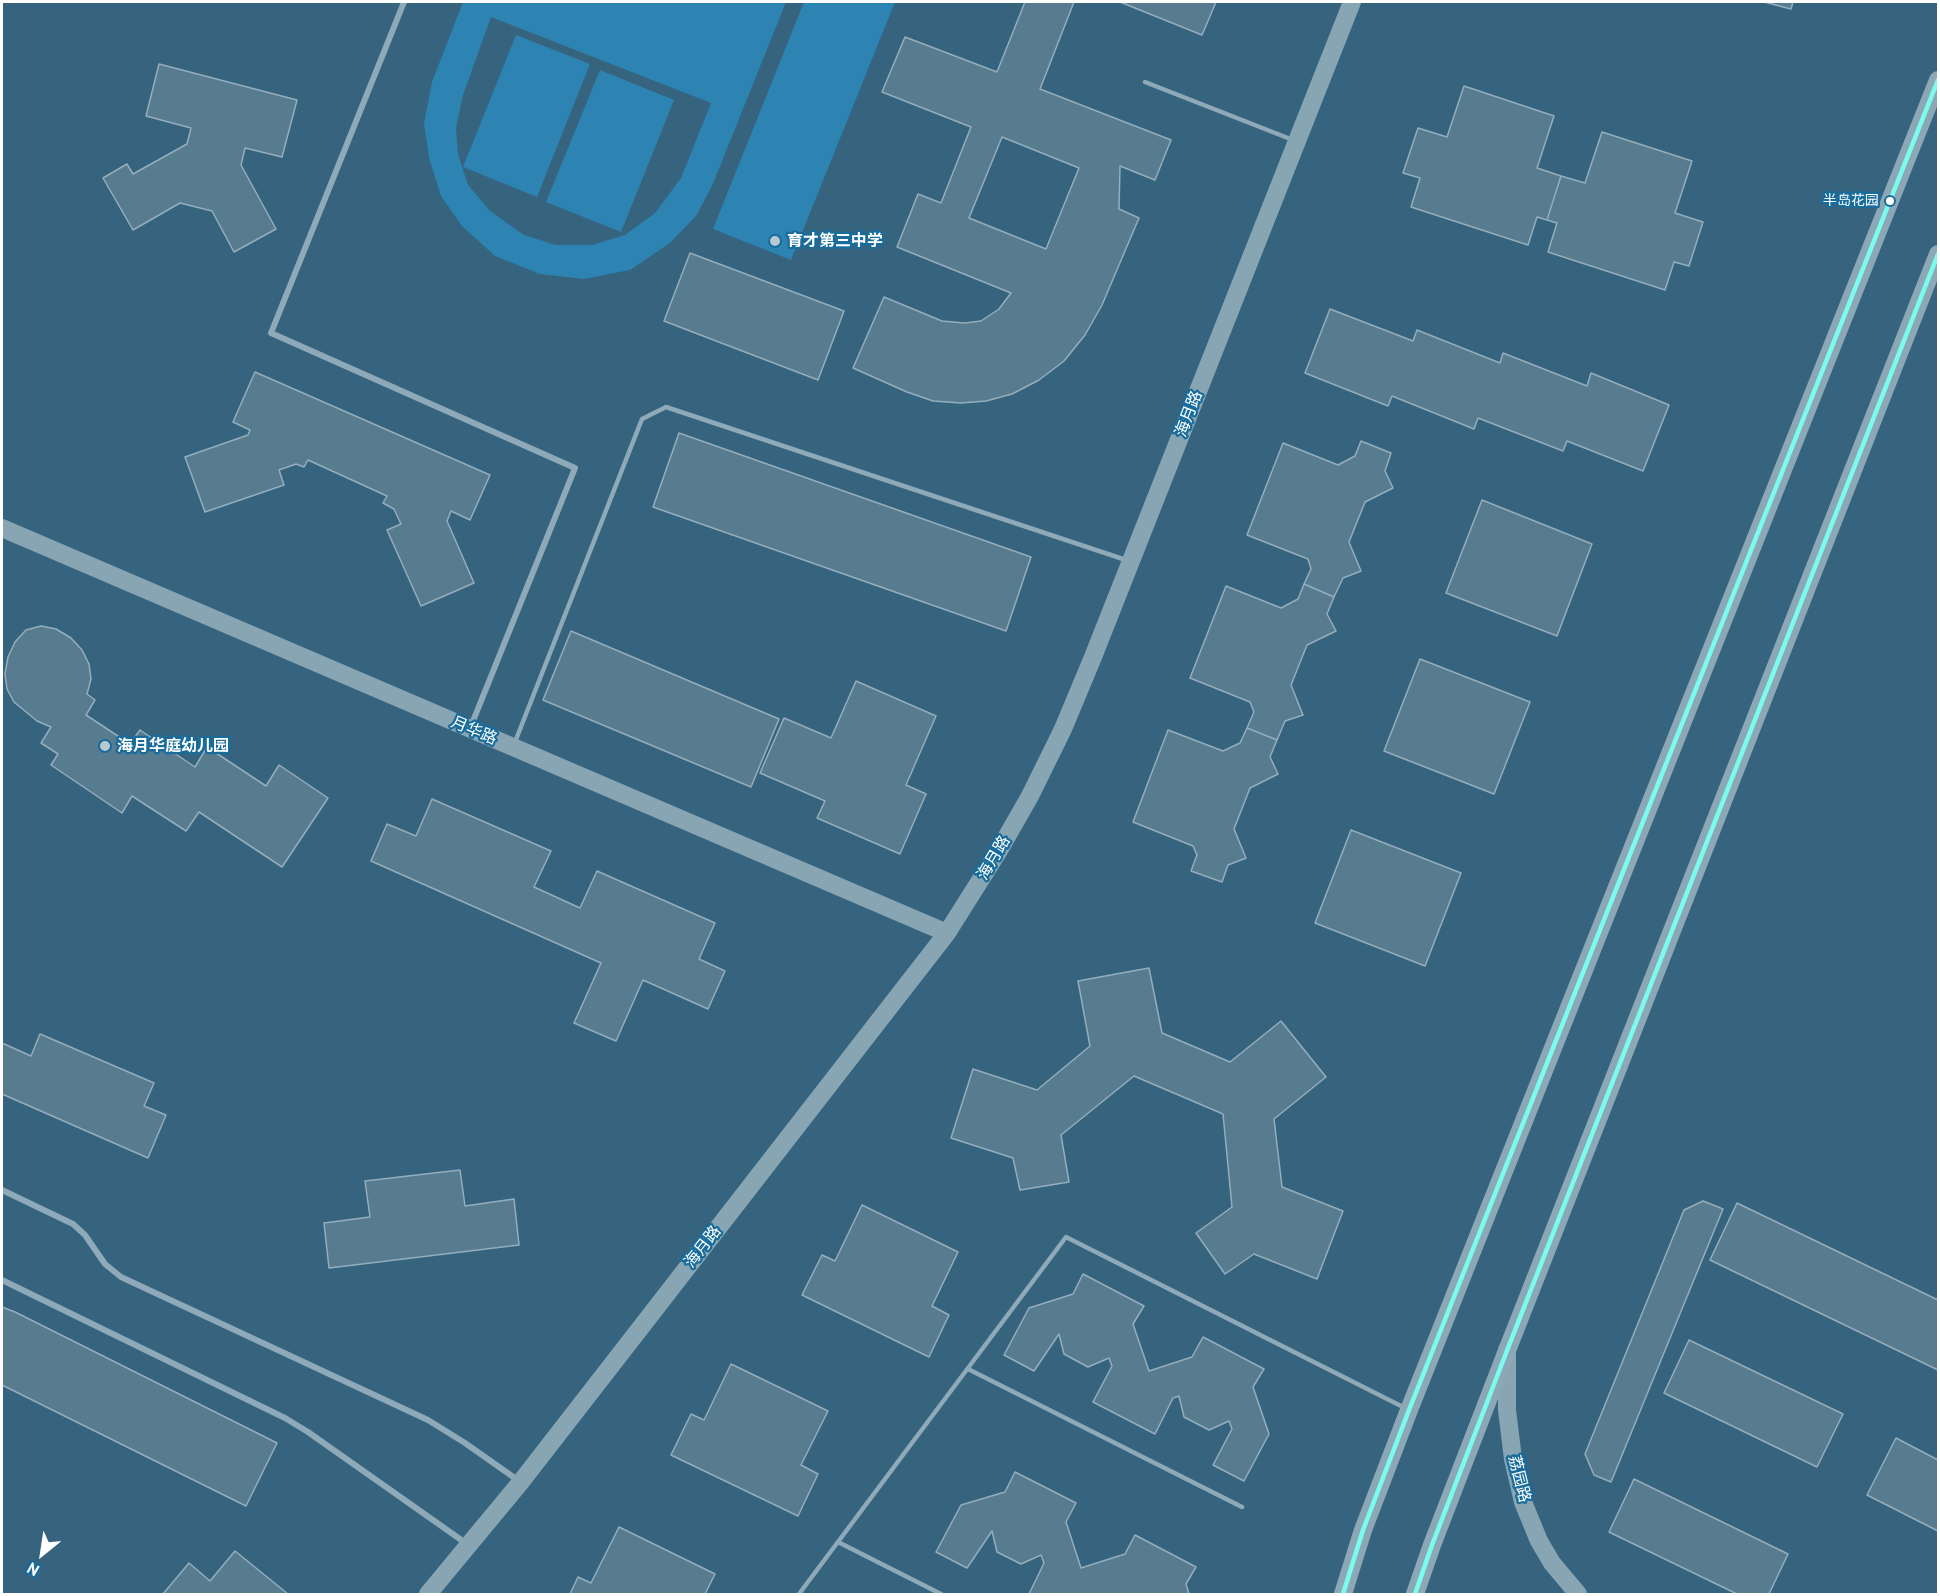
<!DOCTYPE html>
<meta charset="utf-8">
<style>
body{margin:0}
#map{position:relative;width:1940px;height:1596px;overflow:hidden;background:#36647e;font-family:"PT Sans",sans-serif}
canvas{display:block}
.frame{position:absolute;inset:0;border:3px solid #fff;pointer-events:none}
.north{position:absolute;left:12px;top:1524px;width:60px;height:60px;-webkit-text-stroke:4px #186c9c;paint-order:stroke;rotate:210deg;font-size:16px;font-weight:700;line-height:24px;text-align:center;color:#fff}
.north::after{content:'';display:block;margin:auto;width:21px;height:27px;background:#fff;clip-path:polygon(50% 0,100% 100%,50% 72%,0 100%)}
</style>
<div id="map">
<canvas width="1940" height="1596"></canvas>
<div class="frame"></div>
<div class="north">N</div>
</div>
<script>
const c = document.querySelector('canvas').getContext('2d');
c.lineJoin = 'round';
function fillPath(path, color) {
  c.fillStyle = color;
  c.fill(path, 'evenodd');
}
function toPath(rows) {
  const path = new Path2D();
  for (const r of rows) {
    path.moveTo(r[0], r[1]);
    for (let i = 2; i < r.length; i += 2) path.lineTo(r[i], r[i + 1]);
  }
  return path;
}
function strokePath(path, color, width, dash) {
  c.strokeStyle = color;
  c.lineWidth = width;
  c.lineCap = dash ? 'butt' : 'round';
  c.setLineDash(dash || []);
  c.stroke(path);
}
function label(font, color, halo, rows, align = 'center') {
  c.font = font + ' "PT Sans","Noto Sans SC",sans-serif';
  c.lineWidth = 4.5;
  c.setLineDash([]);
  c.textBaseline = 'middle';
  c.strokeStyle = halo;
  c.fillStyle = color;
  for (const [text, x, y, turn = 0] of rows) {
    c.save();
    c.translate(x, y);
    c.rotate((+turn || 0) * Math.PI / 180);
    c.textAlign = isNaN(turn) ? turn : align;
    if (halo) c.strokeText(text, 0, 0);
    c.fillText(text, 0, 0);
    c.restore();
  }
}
const green = toPath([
 [463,2,786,2,712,186,696,216,670,243,630,270,584,279,540,274,495,256,462,226,441,196,429,158,424,123,432,82],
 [491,17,711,103,681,178,655,213,625,235,592,245,556,245,524,235,490,211,468,185,458,154,456,128,463,95],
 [804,2,895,2,791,260,713,229],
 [516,35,590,64,537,197,463,167],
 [600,70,674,100,621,232,546,202]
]);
const building = toPath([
 [1025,2,1074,2,1040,89,1171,140,1155,180,1120,166,1119,209,1139,218,1102,305,1085,335,1064,361,1039,380,1012,394,986,401,961,403,933,401,907,392,853,368,884,297,942,321,965,323,981,321,999,309,1011,293,897,247,918,194,941,203,971,127,882,92,905,37,997,72,1025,2],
 [1002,137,1079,168,1046,249,969,218,1002,137],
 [1120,2,1216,2,1202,35,1120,2],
 [1764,2,1793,2,1791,9,1764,2],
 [159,64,297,100,282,157,245,148,241,165,276,229,234,252,212,211,180,203,133,230,103,178,127,164,133,174,187,144,191,128,146,116,159,64],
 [1464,86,1554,116,1537,168,1561,176,1547,220,1537,217,1528,245,1411,207,1420,178,1403,173,1418,128,1447,137,1464,86],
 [1602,132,1692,161,1675,213,1703,222,1689,266,1674,262,1665,290,1548,252,1557,223,1547,220,1561,176,1585,183,1602,132],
 [690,253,844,311,818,380,664,321,690,253],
 [1330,309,1413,341,1417,330,1500,363,1503,353,1587,386,1591,373,1669,405,1643,471,1567,441,1563,451,1478,418,1474,429,1392,396,1388,406,1305,373,1330,309],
 [255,372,490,475,470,520,451,511,447,521,474,583,421,606,387,530,401,524,394,509,383,503,387,496,308,460,304,467,296,464,279,470,284,485,205,512,185,457,248,435,250,430,233,422,255,372],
 [679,433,1031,557,1006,631,653,507,679,433],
 [1361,441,1391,453,1385,471,1393,488,1365,502,1349,542,1361,571,1343,578,1334,597,1304,584,1311,569,1308,559,1247,535,1283,443,1338,465,1355,456,1361,441],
 [1482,500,1592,544,1557,636,1446,593,1482,500],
 [1304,584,1334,597,1327,614,1336,631,1307,645,1291,685,1303,715,1285,721,1277,740,1247,728,1254,712,1250,702,1190,678,1226,586,1281,608,1298,599,1304,584],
 [41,626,56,629,71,638,82,650,89,664,91,679,87,694,95,700,86,715,130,744,140,730,195,767,207,747,266,786,279,765,328,798,282,867,199,812,186,831,132,796,122,813,51,765,58,754,41,743,51,727,37,721,14,702,7,689,5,674,8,657,15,642,26,630,41,626],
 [571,631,779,719,751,787,543,700,571,631],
 [1420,659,1530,702,1494,794,1384,751,1420,659],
 [856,681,936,716,906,785,926,794,900,854,817,818,825,801,760,773,784,718,831,738,856,681],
 [1247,728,1277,740,1270,757,1278,774,1250,788,1234,829,1246,858,1228,865,1222,882,1191,871,1197,855,1193,846,1133,822,1168,730,1223,751,1240,743,1247,728],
 [432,799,551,851,534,887,580,908,597,871,715,923,699,959,725,971,708,1009,643,980,616,1041,574,1023,601,963,371,861,387,824,416,836,432,799],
 [1351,830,1461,873,1425,966,1315,923,1351,830],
 [1149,968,1162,1033,1230,1062,1281,1021,1326,1077,1274,1119,1282,1187,1343,1211,1317,1279,1254,1254,1225,1274,1196,1233,1232,1207,1223,1114,1134,1076,1061,1135,1069,1182,1020,1190,1013,1158,951,1138,973,1069,1037,1090,1090,1046,1078,981,1149,968],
 [40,1034,154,1083,144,1106,166,1115,148,1158,2,1094,2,1043,31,1056,40,1034],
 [460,1170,465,1206,514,1199,519,1245,329,1268,324,1223,370,1217,365,1181,460,1170],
 [1703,1201,1723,1209,1611,1482,1594,1475,1585,1454,1684,1210,1703,1201],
 [1737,1203,1938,1300,1938,1370,1710,1260,1737,1203],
 [862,1205,958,1252,932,1306,949,1315,929,1357,802,1295,822,1255,835,1261,862,1205],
 [1083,1274,1144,1306,1133,1324,1149,1371,1192,1357,1203,1337,1264,1369,1253,1387,1269,1434,1244,1481,1213,1465,1232,1429,1229,1421,1209,1430,1184,1417,1179,1396,1173,1398,1155,1434,1093,1402,1112,1366,1109,1358,1088,1367,1064,1354,1059,1334,1034,1371,1004,1355,1029,1308,1073,1294,1083,1274],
 [2,1307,15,1312,277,1443,246,1506,2,1385,2,1307],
 [1689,1340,1843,1414,1817,1467,1664,1393,1689,1340],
 [731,1364,828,1411,801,1465,818,1474,798,1516,671,1455,691,1414,704,1420,731,1364],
 [1896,1438,1938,1460,1938,1531,1867,1495,1896,1438],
 [1015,1472,1076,1503,1066,1522,1081,1568,1125,1554,1135,1535,1196,1567,1186,1584,1189,1594,1029,1594,1044,1563,1041,1555,1021,1564,997,1552,992,1531,967,1568,936,1552,961,1505,1005,1492,1015,1472],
 [1634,1479,1788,1554,1769,1594,1737,1594,1609,1532,1634,1479],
 [619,1527,715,1574,705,1594,570,1594,578,1577,591,1583,619,1527],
 [235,1551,288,1594,163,1594,189,1563,210,1581,235,1551]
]);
const lane = toPath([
 [1145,82,1293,140],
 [515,742,642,419,666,407,1126,560],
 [968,1369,1242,1507],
 [838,1542,941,1594],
 [799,1594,1066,1237,1405,1408]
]);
const street = toPath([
 [404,2,271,333,575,468,471,726],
 [2,1190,73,1224,85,1235,105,1264,121,1277,428,1420,465,1443,519,1481],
 [2,1280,285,1418,308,1432,467,1544]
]);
const secondary = toPath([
 [2,528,947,933],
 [1507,1350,1507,1410,1513,1459,1523,1502,1539,1541,1552,1563,1578,1594],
 [428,1594,520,1483,947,933,998,852,1030,796,1063,729,1093,657,1352,2]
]);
const primary = toPath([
 [1343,1594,1363,1530,1409,1410,1938,80],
 [1415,1594,1432,1545,1508,1348,1938,254]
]);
const bus1 = toPath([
 [1343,1594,1363,1530,1409,1410,1938,80],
 [1415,1594,1432,1545,1508,1348,1938,254]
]);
const markers = [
 [1890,201,5,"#fff"],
 [775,241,6,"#b9c9d2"],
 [105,746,6,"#b9c9d2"]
];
const busNames = [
 ["半岛花园",1879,201]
];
const poiNames = [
 ["育才第三中学",787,241],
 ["海月华庭幼儿园",117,746]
];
const streetNames = [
 ["海月路",1189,414,-69],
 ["月华路",474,731,23],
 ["海月路",994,858,-59],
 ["海月路",703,1247,-52],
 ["荔园路",1519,1479,76]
];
fillPath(green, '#2d83b1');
fillPath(building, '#577b8f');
strokePath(building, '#95aebd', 1.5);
strokePath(lane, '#8ea9b8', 4.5);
strokePath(street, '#8ea9b8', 6);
strokePath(secondary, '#88a5b4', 18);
strokePath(primary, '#8ca7b5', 18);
strokePath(bus1, '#7afbee', 4.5);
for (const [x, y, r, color] of markers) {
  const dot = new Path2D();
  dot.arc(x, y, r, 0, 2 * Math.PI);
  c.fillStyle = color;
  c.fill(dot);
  strokePath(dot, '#186c9c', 2);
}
label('14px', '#fff', '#186c9c', busNames, 'right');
label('bold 16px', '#fff', '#186c9c', poiNames, 'left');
label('16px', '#fff', '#186c9c', streetNames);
</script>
